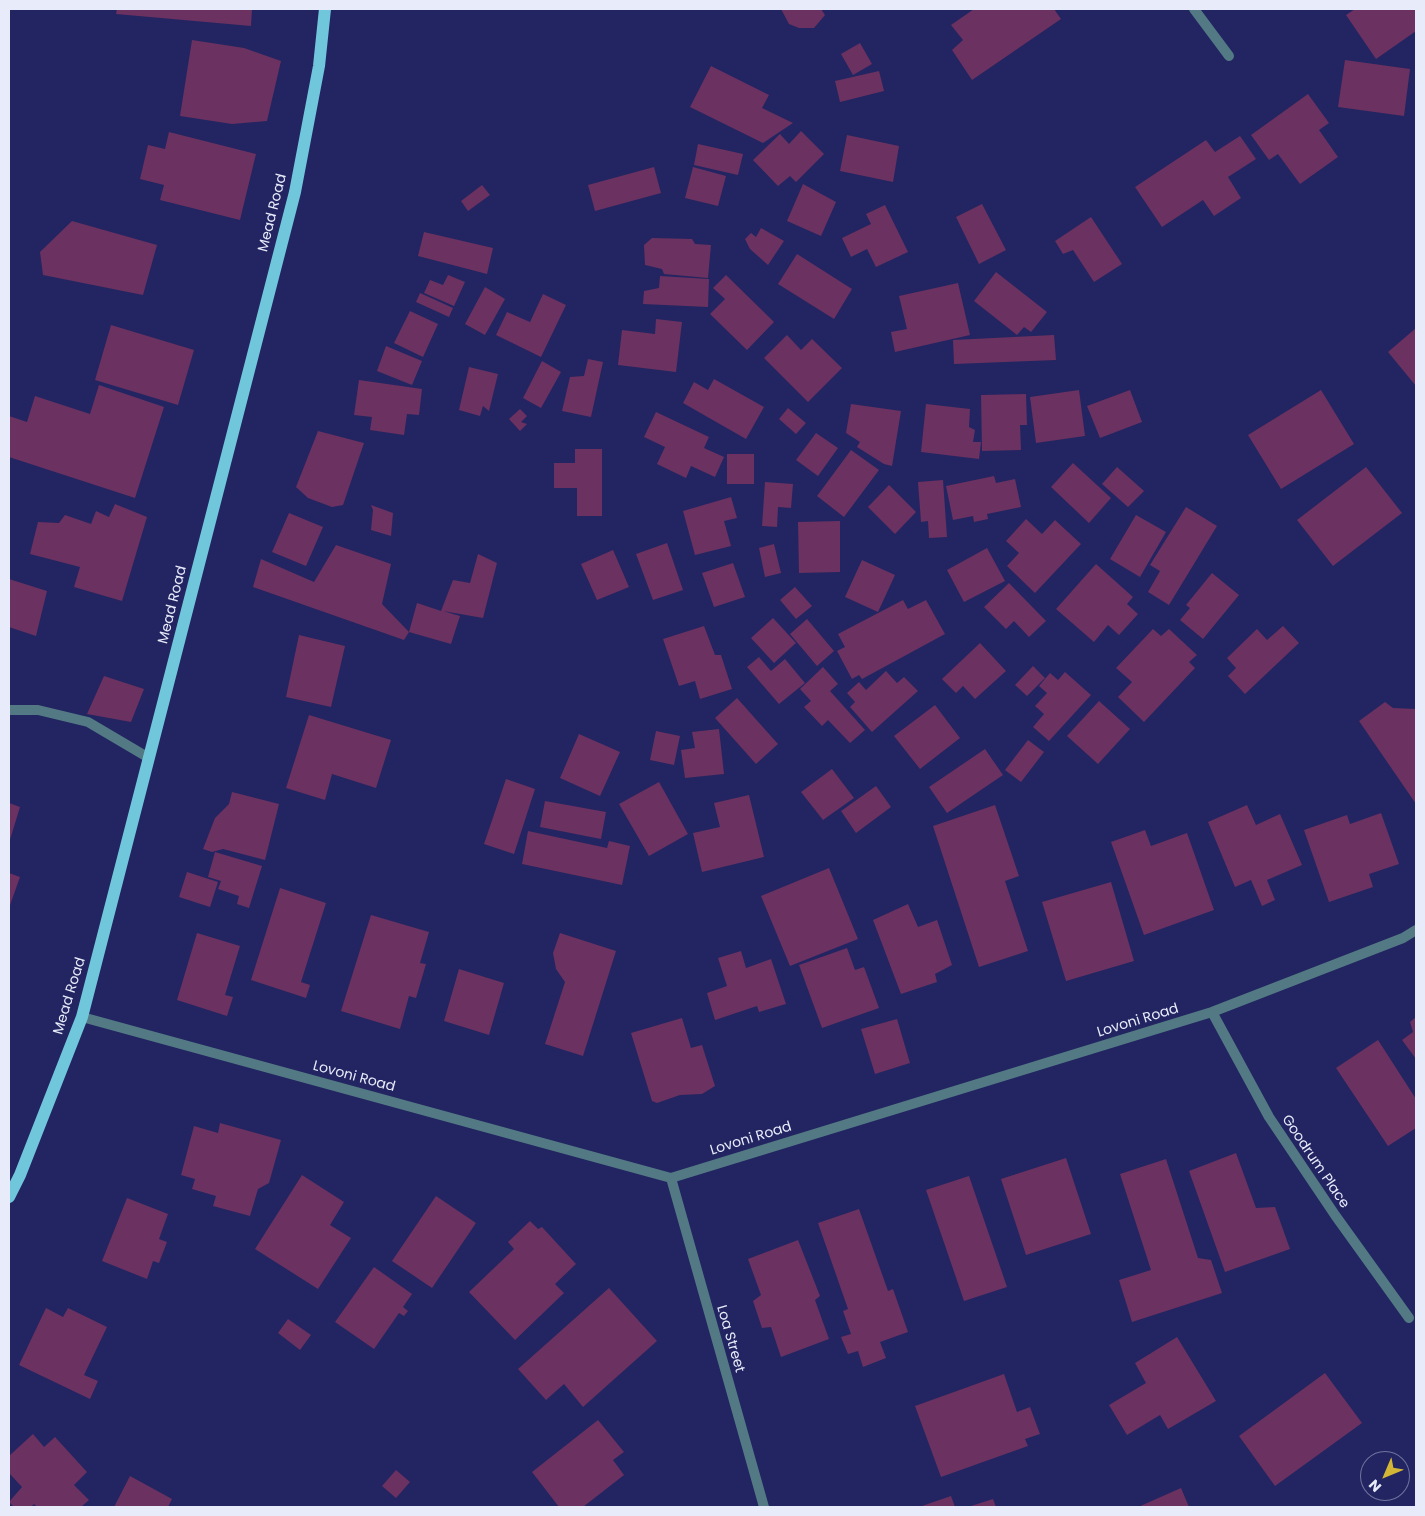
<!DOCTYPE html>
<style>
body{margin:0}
#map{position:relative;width:1425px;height:1516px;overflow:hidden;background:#222561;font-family:Poppins,sans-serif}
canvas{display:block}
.frame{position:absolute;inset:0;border:10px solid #e8ebfa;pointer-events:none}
.north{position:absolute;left:1360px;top:1451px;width:50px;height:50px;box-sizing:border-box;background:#222561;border:1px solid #71749e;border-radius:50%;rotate:225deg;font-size:14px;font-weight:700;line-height:20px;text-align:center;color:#e8ebfa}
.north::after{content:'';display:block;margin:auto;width:18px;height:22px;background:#d3b635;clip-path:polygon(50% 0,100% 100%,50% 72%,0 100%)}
</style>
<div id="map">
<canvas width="1425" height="1516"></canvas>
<div class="frame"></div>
<div class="north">N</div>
</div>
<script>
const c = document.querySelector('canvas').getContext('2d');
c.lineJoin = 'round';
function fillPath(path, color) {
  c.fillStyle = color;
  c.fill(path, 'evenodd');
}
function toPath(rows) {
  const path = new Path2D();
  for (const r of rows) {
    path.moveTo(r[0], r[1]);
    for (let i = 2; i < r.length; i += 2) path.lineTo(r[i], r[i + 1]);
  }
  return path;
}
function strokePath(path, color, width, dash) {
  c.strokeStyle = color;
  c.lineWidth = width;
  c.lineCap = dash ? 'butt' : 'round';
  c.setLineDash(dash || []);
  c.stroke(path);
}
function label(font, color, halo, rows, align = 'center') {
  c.font = font + ' Poppins,sans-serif';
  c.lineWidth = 5;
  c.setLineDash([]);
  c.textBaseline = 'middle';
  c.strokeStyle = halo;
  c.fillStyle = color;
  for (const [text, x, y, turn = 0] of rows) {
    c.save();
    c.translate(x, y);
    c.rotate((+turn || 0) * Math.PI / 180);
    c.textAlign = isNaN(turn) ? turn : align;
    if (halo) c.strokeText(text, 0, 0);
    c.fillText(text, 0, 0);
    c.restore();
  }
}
const building = toPath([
 [117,9,252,9,251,26,116,14],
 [781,9,821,9,825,15,814,28,799,28,789,24],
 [974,9,1054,9,1061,19,972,80,952,50,963,40,951,25],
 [1355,9,1416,9,1416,31,1376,59,1346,15],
 [192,40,244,48,281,61,267,121,232,124,180,116],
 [860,43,872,64,853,75,841,54],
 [1345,60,1410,69,1404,116,1338,107],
 [711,66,769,95,762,108,793,123,763,143,690,107],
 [879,71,884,91,840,102,835,81],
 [1308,94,1329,123,1319,130,1338,157,1300,184,1278,154,1269,160,1251,135],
 [801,131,824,154,796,182,790,176,778,186,753,160,780,134,789,144],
 [169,132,256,154,240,220,160,200,164,185,140,179,148,145,165,149],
 [847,135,899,146,893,182,840,171],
 [1240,136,1256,159,1228,177,1241,198,1214,216,1203,200,1162,227,1135,187,1206,140,1215,152],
 [698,144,743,154,738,175,694,165],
 [654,167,661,193,595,211,588,185],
 [693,167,726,176,718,206,685,198],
 [803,184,836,202,821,236,787,221],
 [482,185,490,195,468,211,461,201],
 [982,204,1006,250,979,264,956,217],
 [885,205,908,252,876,267,867,249,851,257,842,238,871,224,866,214],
 [1091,217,1122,264,1094,282,1073,250,1063,254,1055,241],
 [72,221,157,245,143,295,43,275,40,252],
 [761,228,784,241,768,265,750,249,745,239,751,233,756,237],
 [424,232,493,248,487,274,418,256],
 [652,238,692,239,695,244,711,245,708,278,664,274,662,269,645,265,644,245],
 [797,254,852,289,834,319,778,284],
 [996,272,1047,312,1031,332,1024,327,1017,335,974,301],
 [448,275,465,282,454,306,424,293,430,280,443,285],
 [726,275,774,322,747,350,710,314,725,299,713,288],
 [660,276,709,279,708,307,643,304,644,291,659,288],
 [958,283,970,335,895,352,891,332,907,329,899,296],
 [485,287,505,299,485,335,465,324],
 [420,293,453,308,449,317,416,302],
 [543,294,566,305,541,357,496,335,507,312,530,322],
 [410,311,438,324,423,357,394,343],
 [656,319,682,322,676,372,618,365,622,330,655,334],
 [111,325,194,350,178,405,95,380],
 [1416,328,1416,386,1388,352],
 [787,335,801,350,812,339,842,368,808,402,764,358],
 [1054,335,1056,360,954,364,953,340],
 [386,346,422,361,412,385,377,371],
 [588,359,603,362,591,417,562,411,570,377,584,376],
 [542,361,561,372,541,408,523,398],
 [469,367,498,374,489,411,483,406,480,416,459,410],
 [714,379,764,407,746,439,683,403,694,382,708,390],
 [359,380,422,389,419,415,407,414,404,435,370,430,372,417,354,415],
 [99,385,164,407,135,498,9,457,9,416,27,422,35,396,90,414],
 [1079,390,1085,436,1036,443,1030,397],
 [1130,390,1142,422,1100,438,1087,406],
 [1321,390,1354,444,1281,489,1248,435],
 [1026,394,1027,425,1020,425,1021,450,982,451,981,395],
 [851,404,901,411,892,466,884,464,857,447,860,442,846,433],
 [926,404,970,409,969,427,975,430,973,442,981,442,979,459,921,452],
 [788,408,806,423,796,434,779,419],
 [520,409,527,416,521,422,527,424,520,431,509,419],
 [656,412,709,437,704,448,724,457,715,477,691,466,686,478,657,464,665,447,644,437],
 [318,431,364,443,343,505,332,507,308,498,296,487],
 [816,433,838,448,818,476,796,460],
 [575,449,602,449,602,516,577,516,577,488,554,488,554,463,575,463],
 [851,450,879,470,844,517,817,496],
 [727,454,754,454,754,484,727,484],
 [1073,463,1111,498,1089,523,1051,487],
 [1117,467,1144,491,1128,507,1102,484],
 [1366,467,1402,513,1333,566,1297,520],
 [994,476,996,483,1015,479,1021,507,987,514,988,519,974,522,973,516,953,520,946,486],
 [943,480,947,537,929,538,928,521,921,522,918,482],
 [765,482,793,484,791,508,778,507,777,527,762,526],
 [889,485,916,512,895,534,868,507],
 [731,497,737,518,724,521,731,546,695,555,683,511],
 [115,504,147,517,122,601,74,587,80,567,30,554,38,522,59,523,65,515,91,524,96,511,109,517],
 [371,505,393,513,391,536,371,530,373,510],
 [1186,507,1217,526,1169,605,1148,592,1160,571,1150,565],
 [289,513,323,527,306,566,272,552],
 [1136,515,1166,532,1140,577,1110,559],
 [1026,519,1042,534,1055,520,1081,544,1035,593,1007,566,1019,553,1006,541],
 [840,521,840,572,799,573,798,522],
 [667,543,683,590,653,600,636,554],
 [774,544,781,573,765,577,759,548],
 [336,545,391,564,382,604,409,632,404,640,253,587,261,559,314,582],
 [987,548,1005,581,964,602,947,570],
 [613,550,629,587,597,600,581,564],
 [478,554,497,563,483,618,443,611,460,616,451,644,409,632,417,603,441,611,453,580,470,583],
 [862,560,895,575,878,612,845,597],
 [733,563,745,597,714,607,702,573],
 [1096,564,1133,597,1127,604,1138,614,1119,635,1108,625,1094,642,1056,609],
 [1212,573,1239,595,1203,639,1180,620,1190,608,1186,605],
 [9,579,47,591,36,636,9,627],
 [1009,583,1046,621,1029,637,1014,621,1006,629,984,607],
 [795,587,812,606,796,619,780,600],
 [903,600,908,609,926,600,945,634,862,679,859,675,852,679,837,651,845,647,838,634],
 [773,618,796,643,774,663,751,638],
 [807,619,834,651,817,666,790,634],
 [704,626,715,655,721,655,732,689,700,699,695,681,679,686,663,639],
 [1283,626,1299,643,1245,694,1228,676,1236,668,1227,658,1257,629,1267,640],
 [1153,629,1161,636,1169,629,1197,655,1189,662,1195,668,1144,722,1118,697,1132,682,1116,668],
 [299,635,345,646,331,707,286,697],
 [980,643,1006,671,975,699,963,686,956,693,942,679],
 [759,657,771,671,785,659,805,683,779,704,747,667],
 [1033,666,1045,678,1027,696,1015,685],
 [823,667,838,684,830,691,865,730,850,743,828,720,822,726,804,707,811,701,800,689],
 [886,671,897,683,904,677,918,691,872,732,850,707,855,702,847,693,859,682,866,690],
 [1065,672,1091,695,1049,741,1033,727,1044,714,1035,706,1047,693,1039,686,1050,673,1058,680],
 [104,676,144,689,131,722,87,714],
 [737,698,778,744,756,764,715,718],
 [1099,701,1130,729,1098,764,1067,736],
 [1385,702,1393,708,1416,709,1416,804,1359,721],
 [935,705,960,738,920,769,894,736],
 [309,715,391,740,376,788,332,774,325,800,286,788],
 [719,729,724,774,685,778,681,750,695,748,692,732],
 [656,731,680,736,674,765,650,760],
 [579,734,620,752,600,796,560,778],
 [1028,740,1044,752,1021,782,1005,770],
 [985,749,1003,775,947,813,929,787],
 [832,769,854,798,823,820,801,792],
 [506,779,535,789,514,854,484,844],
 [659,782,688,834,649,856,619,804],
 [876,786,891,807,856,833,841,811],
 [232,792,279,804,265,860,223,849,212,852,203,849,215,818,229,804],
 [749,795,764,857,702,872,693,833,720,827,714,803],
 [545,801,606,812,601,839,540,827],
 [9,803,20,807,9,843],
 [995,805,1019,876,1005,881,1028,951,979,967,933,826],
 [1247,805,1256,825,1280,814,1302,865,1267,880,1275,900,1262,906,1251,880,1235,887,1208,822],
 [1381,813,1399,864,1369,874,1373,887,1329,902,1304,830,1347,815,1350,824],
 [1145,830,1151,846,1187,833,1214,910,1144,935,1111,842],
 [528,831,607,848,609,841,630,846,622,885,522,864],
 [215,852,262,866,249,908,237,904,239,896,218,889,221,881,208,877],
 [829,868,858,939,790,966,761,896],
 [187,872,218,882,210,907,179,897],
 [9,873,20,877,9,908],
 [1111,882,1134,961,1066,981,1042,902],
 [280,888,326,903,301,982,310,985,306,998,251,980],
 [908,904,918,927,937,920,952,965,935,974,937,982,901,994,873,920],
 [371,915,429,932,420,963,426,964,416,998,409,996,400,1029,341,1011],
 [197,933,240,946,225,995,233,997,227,1016,177,1000],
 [560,933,616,951,583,1056,545,1044,565,982,556,969,553,953],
 [847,948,855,970,864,967,879,1008,822,1028,799,965],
 [741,951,746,968,771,959,786,1004,759,1012,757,1006,715,1020,707,993,727,986,718,958],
 [459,969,504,983,489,1035,444,1021],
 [1416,1017,1416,1059,1402,1040,1413,1032,1410,1022],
 [682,1018,691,1048,702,1045,715,1086,702,1094,680,1095,657,1103,652,1101,631,1033],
 [897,1019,910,1063,875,1074,861,1029],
 [1378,1040,1416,1099,1416,1128,1388,1146,1336,1068],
 [220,1123,281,1140,269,1183,258,1189,250,1216,213,1206,216,1196,192,1189,195,1179,181,1175,194,1126,218,1133],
 [1236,1153,1256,1208,1275,1207,1290,1249,1225,1272,1189,1171],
 [1066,1158,1091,1234,1026,1255,1001,1179],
 [1166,1159,1198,1258,1211,1260,1222,1293,1132,1322,1119,1280,1151,1270,1120,1174],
 [302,1175,344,1202,330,1225,351,1238,318,1289,255,1249],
 [969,1176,1007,1287,964,1301,926,1190],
 [436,1196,476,1223,432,1288,392,1261],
 [127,1198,168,1214,159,1239,167,1242,159,1263,153,1261,147,1279,102,1261],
 [859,1209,888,1291,893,1289,908,1332,880,1342,886,1358,863,1367,858,1351,848,1354,841,1337,851,1334,843,1311,848,1309,818,1223],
 [530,1221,538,1229,542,1227,576,1264,555,1284,564,1293,515,1340,469,1292,514,1249,508,1242],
 [798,1240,820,1296,815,1300,829,1339,781,1357,771,1327,762,1328,753,1301,761,1295,748,1259],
 [374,1267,412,1294,403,1307,408,1311,404,1316,399,1313,374,1349,335,1322],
 [609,1288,657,1341,583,1407,564,1384,546,1400,518,1369],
 [46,1308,63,1317,68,1308,107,1327,84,1375,98,1381,90,1399,19,1365],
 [288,1319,311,1335,300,1350,278,1333],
 [1177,1337,1216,1401,1168,1429,1160,1415,1127,1435,1109,1405,1146,1383,1135,1363],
 [1325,1373,1362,1423,1275,1486,1239,1436],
 [1004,1374,1017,1412,1030,1407,1040,1434,1025,1439,1028,1446,941,1477,915,1406],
 [598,1420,624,1452,613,1460,624,1475,583,1507,559,1507,532,1472],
 [33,1434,44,1447,55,1437,87,1472,74,1485,89,1500,81,1507,37,1507,34,1504,31,1507,14,1507,9,1502,22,1487,9,1473,9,1456],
 [396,1470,410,1482,396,1498,382,1486],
 [130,1476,172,1499,168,1507,114,1507],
 [1181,1488,1189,1507,1138,1507],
 [951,1496,955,1507,919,1507],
 [993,1499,996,1507,968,1507]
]);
const street = toPath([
 [1194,9,1229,56],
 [9,710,38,710,88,722,149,758],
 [1212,1012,1269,1117,1335,1215,1409,1318],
 [82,1017,671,1178,1212,1012,1403,938,1416,930],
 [671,1178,764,1507]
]);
const primary = toPath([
 [9,1197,20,1175,82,1017,295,192,319,66,325,9]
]);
const streetNames = [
 ["Mead Road",273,213,-76],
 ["Mead Road",173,605,-76],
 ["Mead Road",70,996,-73],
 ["Lovoni Road",1138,1021,-17],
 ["Lovoni Road",354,1077,15],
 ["Lovoni Road",751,1139,-17],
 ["Goodrum Place",1315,1162,56],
 ["Loa Street",730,1339,74]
];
fillPath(building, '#6b3160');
strokePath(street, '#537a84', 10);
strokePath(primary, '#70c6db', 12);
label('14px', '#e8ebfa', '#222561', streetNames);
</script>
